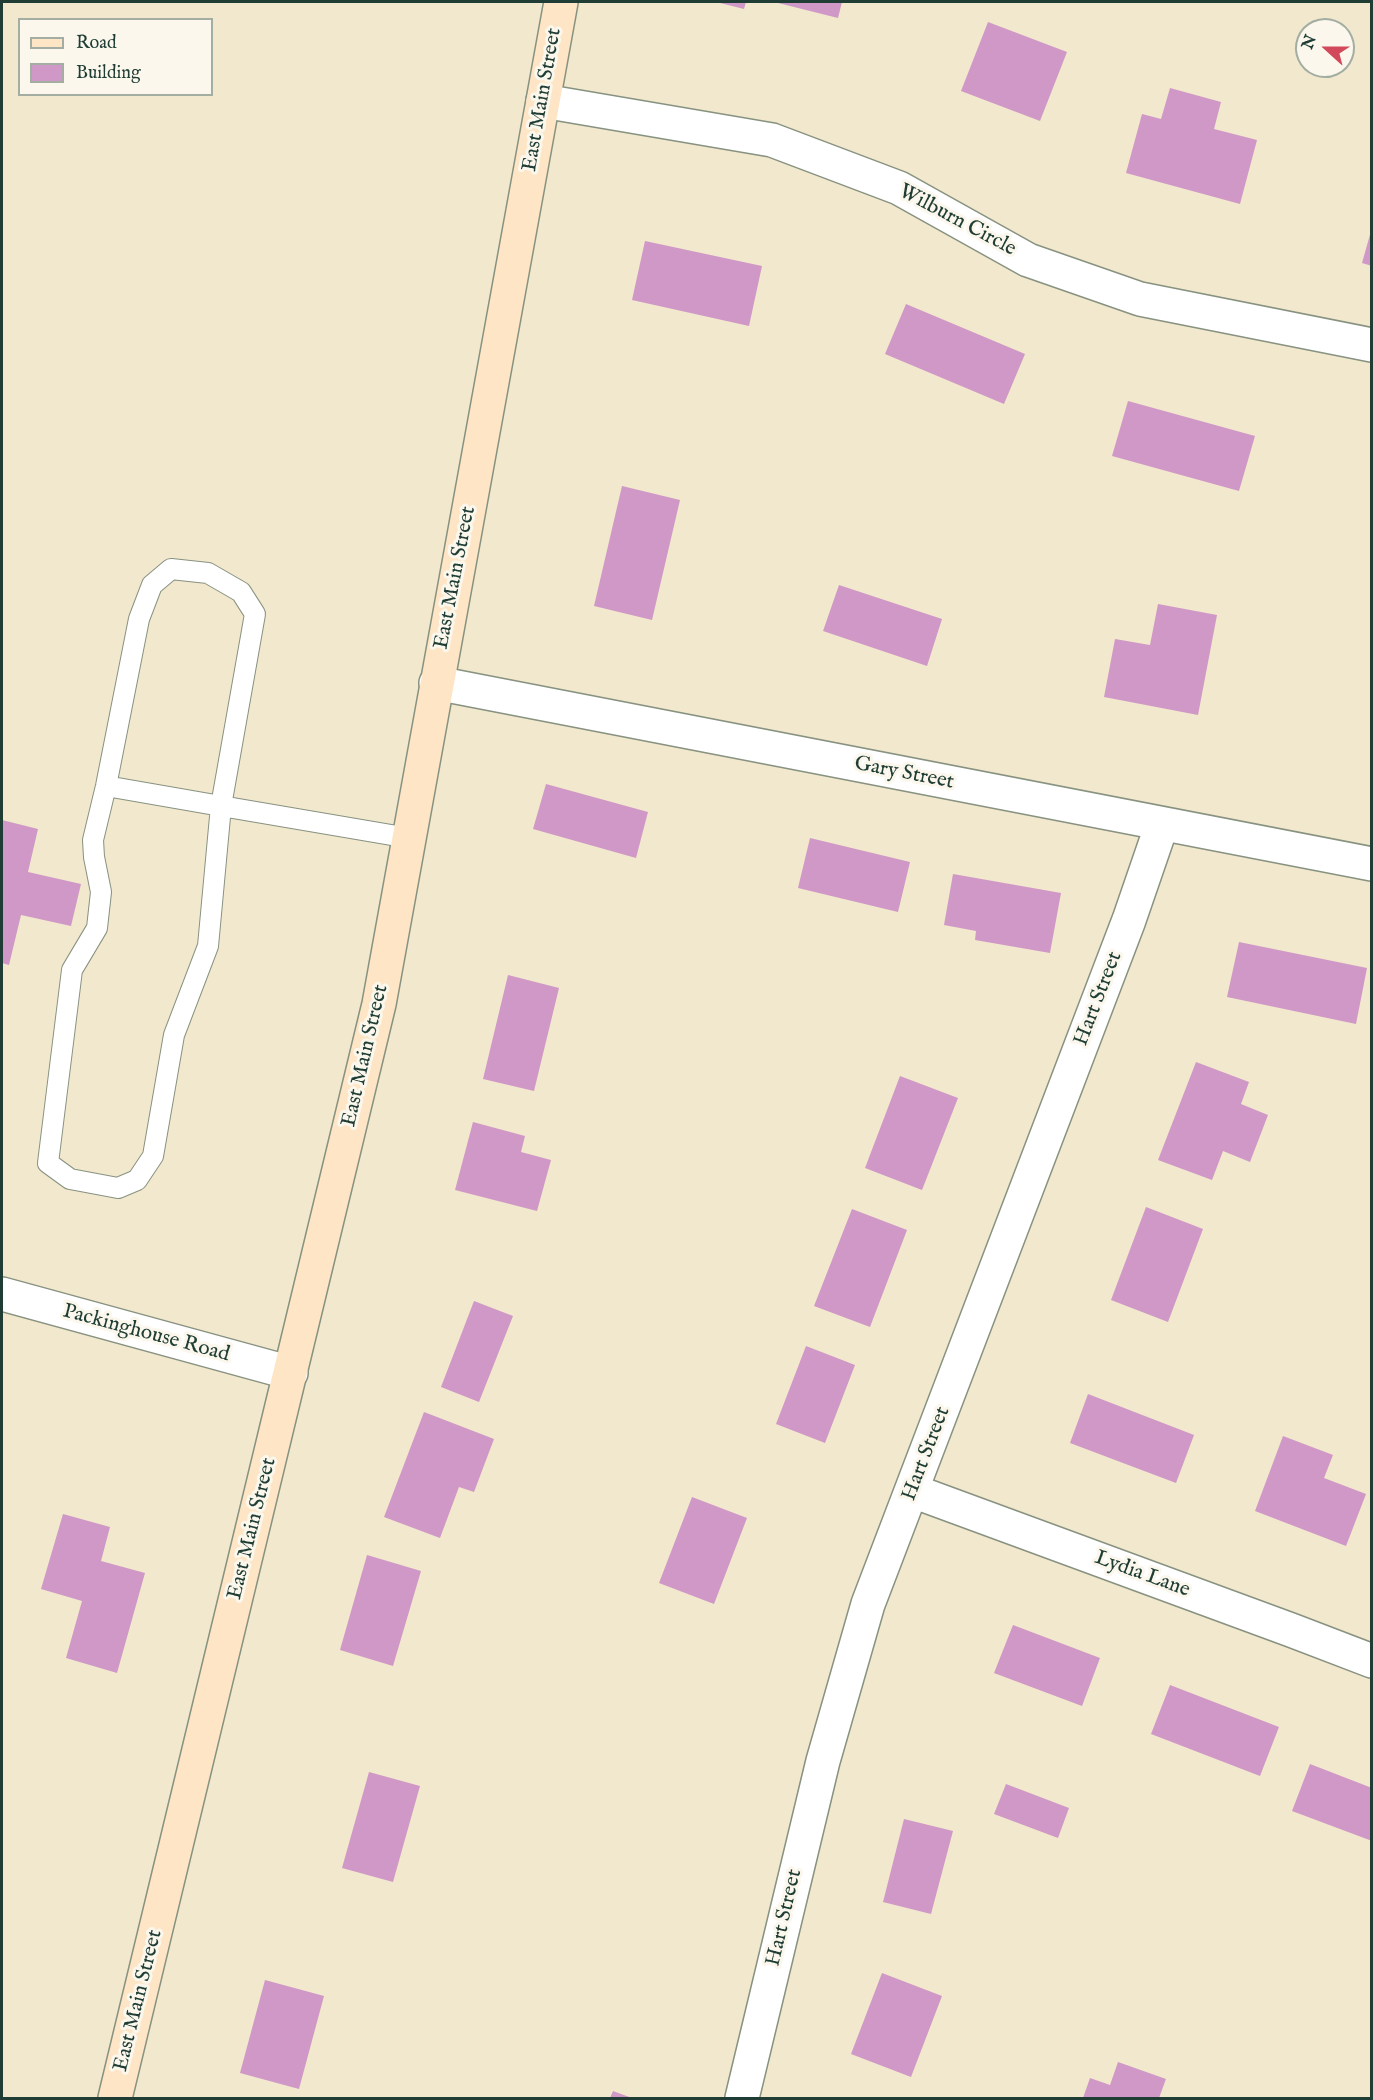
<!DOCTYPE html>
<style>
body{margin:0}
#map{position:relative;width:1373px;height:2100px;overflow:hidden;background:#f1e8cd;font-family:"IM FELL English",serif}
canvas{display:block}
.frame{position:absolute;inset:0;border:3px solid #1f3d34;pointer-events:none}
.legend{position:absolute;left:18px;top:18px;width:195px;height:78px;box-sizing:border-box;background:#fbf7ec;border:2px solid #a3ada2;margin:0;padding:8px 10px;list-style:none;font-size:18px;color:#1f3d34}
.legend li{display:flex;align-items:center;gap:12px;height:30px}
.legend b{width:30px;border:2px solid #a3ada2}
.north{position:absolute;left:1295px;top:18px;width:60px;height:60px;box-sizing:border-box;background:#fbf7ec;border:2px solid #a3ada2;border-radius:50%;rotate:291deg;font-size:16px;font-weight:700;line-height:24px;text-align:center;color:#1f3d34}
.north::after{content:'';display:block;margin:auto;width:21px;height:27px;background:#d1495b;clip-path:polygon(50% 0,100% 100%,50% 72%,0 100%)}
</style>
<div id="map">
<canvas width="1373" height="2100"></canvas>
<div class="frame"></div>
<ul class="legend">
<li><b style="height:8px;background:#fde5c5"></b>Road</li>
<li><b style="height:16px;background:#d098c6"></b>Building</li>
</ul>
<div class="north">N</div>
</div>
<script>
const c = document.querySelector('canvas').getContext('2d');
c.lineJoin = 'round';
function fillPath(path, color) {
  c.fillStyle = color;
  c.fill(path, 'evenodd');
}
function toPath(rows) {
  const path = new Path2D();
  for (const r of rows) {
    path.moveTo(r[0], r[1]);
    for (let i = 2; i < r.length; i += 2) path.lineTo(r[i], r[i + 1]);
  }
  return path;
}
function strokePath(path, color, width, dash) {
  c.strokeStyle = color;
  c.lineWidth = width;
  c.lineCap = dash ? 'butt' : 'round';
  c.setLineDash(dash || []);
  c.stroke(path);
}
function label(font, color, halo, rows, align = 'center') {
  c.font = font + ' "IM FELL English",serif';
  c.lineWidth = 6;
  c.setLineDash([]);
  c.textBaseline = 'middle';
  c.strokeStyle = halo;
  c.fillStyle = color;
  for (const [text, x, y, turn = 0] of rows) {
    c.save();
    c.translate(x, y);
    c.rotate((+turn || 0) * Math.PI / 180);
    c.textAlign = isNaN(turn) ? turn : align;
    if (halo) c.strokeText(text, 0, 0);
    c.fillText(text, 0, 0);
    c.restore();
  }
}
const building = toPath([
 [716,2,746,2,744,9],
 [774,2,842,2,838,18],
 [988,22,1067,52,1040,121,961,91],
 [1170,88,1221,102,1214,129,1257,140,1240,204,1126,173,1142,114,1161,119],
 [1371,231,1372,231,1372,266,1362,263],
 [645,241,762,266,749,326,632,300],
 [906,304,1025,354,1004,404,885,354],
 [1128,401,1255,436,1239,491,1112,456],
 [622,486,680,500,652,620,594,606],
 [839,585,942,619,927,666,823,631],
 [1158,604,1217,615,1198,715,1104,697,1115,639,1150,645],
 [546,784,648,812,636,858,533,829],
 [2,820,38,829,28,872,81,884,71,926,21,915,9,965,2,963],
 [810,838,910,862,898,912,798,888],
 [953,874,1061,893,1050,953,975,940,976,931,944,925],
 [1239,942,1367,968,1356,1024,1227,997],
 [508,975,559,988,534,1091,483,1079],
 [1196,1062,1249,1082,1241,1104,1268,1115,1250,1162,1223,1151,1212,1180,1158,1160],
 [900,1076,958,1098,922,1190,865,1168],
 [473,1122,525,1136,521,1152,551,1160,537,1211,455,1190],
 [1146,1207,1203,1229,1168,1322,1111,1300],
 [852,1209,907,1230,870,1327,814,1306],
 [474,1301,513,1316,479,1402,441,1387],
 [806,1346,855,1365,825,1443,776,1424],
 [1088,1394,1194,1435,1176,1483,1070,1443],
 [424,1412,494,1439,474,1492,459,1487,440,1538,384,1517],
 [1283,1436,1333,1455,1324,1478,1366,1494,1346,1546,1255,1511],
 [692,1497,747,1518,714,1604,659,1583],
 [63,1514,110,1527,101,1561,145,1573,117,1673,66,1658,82,1601,41,1589],
 [367,1555,421,1571,393,1666,340,1650],
 [1013,1625,1100,1658,1082,1706,994,1673],
 [1170,1685,1279,1727,1260,1776,1151,1734],
 [1310,1764,1372,1788,1372,1841,1292,1811],
 [369,1772,420,1786,393,1882,342,1868],
 [1006,1784,1069,1808,1058,1838,994,1814],
 [904,1819,953,1831,931,1914,883,1902],
 [882,1973,942,1996,911,2077,851,2054],
 [265,1980,324,1996,299,2089,240,2073],
 [1118,2062,1166,2079,1159,2098,1083,2098,1090,2078,1110,2085],
 [613,2091,632,2098,610,2098]
]);
const lane = toPath([
 [106,786,221,806,255,614,241,592,208,573,171,569,152,585,139,619,106,786,93,840,94,857,101,892,97,928,72,970,48,1163,70,1179,118,1188,137,1180,153,1156,174,1035,208,946,221,806,409,838]
]);
const street = toPath([
 [543,101,772,140,899,188,1028,260,1140,299,1372,345],
 [436,683,1372,864],
 [2,1294,291,1373],
 [913,1491,1291,1630,1372,1661],
 [742,2098,823,1761,868,1604,1129,920,1162,824]
]);
const secondary = toPath([
 [115,2098,379,1004,561,2]
]);
const streetNames = [
 ["East Main Street",543,100,-80],
 ["Wilburn Circle",957,221,28],
 ["East Main Street",456,578,-79],
 ["Gary Street",904,774,11],
 ["Hart Street",1099,999,-69],
 ["East Main Street",366,1056,-77],
 ["Packinghouse Road",146,1334,15],
 ["Hart Street",927,1454,-69],
 ["East Main Street",253,1529,-76],
 ["Lydia Lane",1142,1575,20],
 ["Hart Street",785,1918,-77],
 ["East Main Street",139,2001,-76]
];
fillPath(building, '#d098c6');
strokePath(lane, '#889280', 22);
strokePath(street, '#889280', 36);
strokePath(secondary, '#889280', 36);
strokePath(lane, '#fff', 20);
strokePath(street, '#fff', 33);
strokePath(secondary, '#fde5c5', 33);
label('21px', '#1f3d34', '#fbf7ec', streetNames);
</script>
